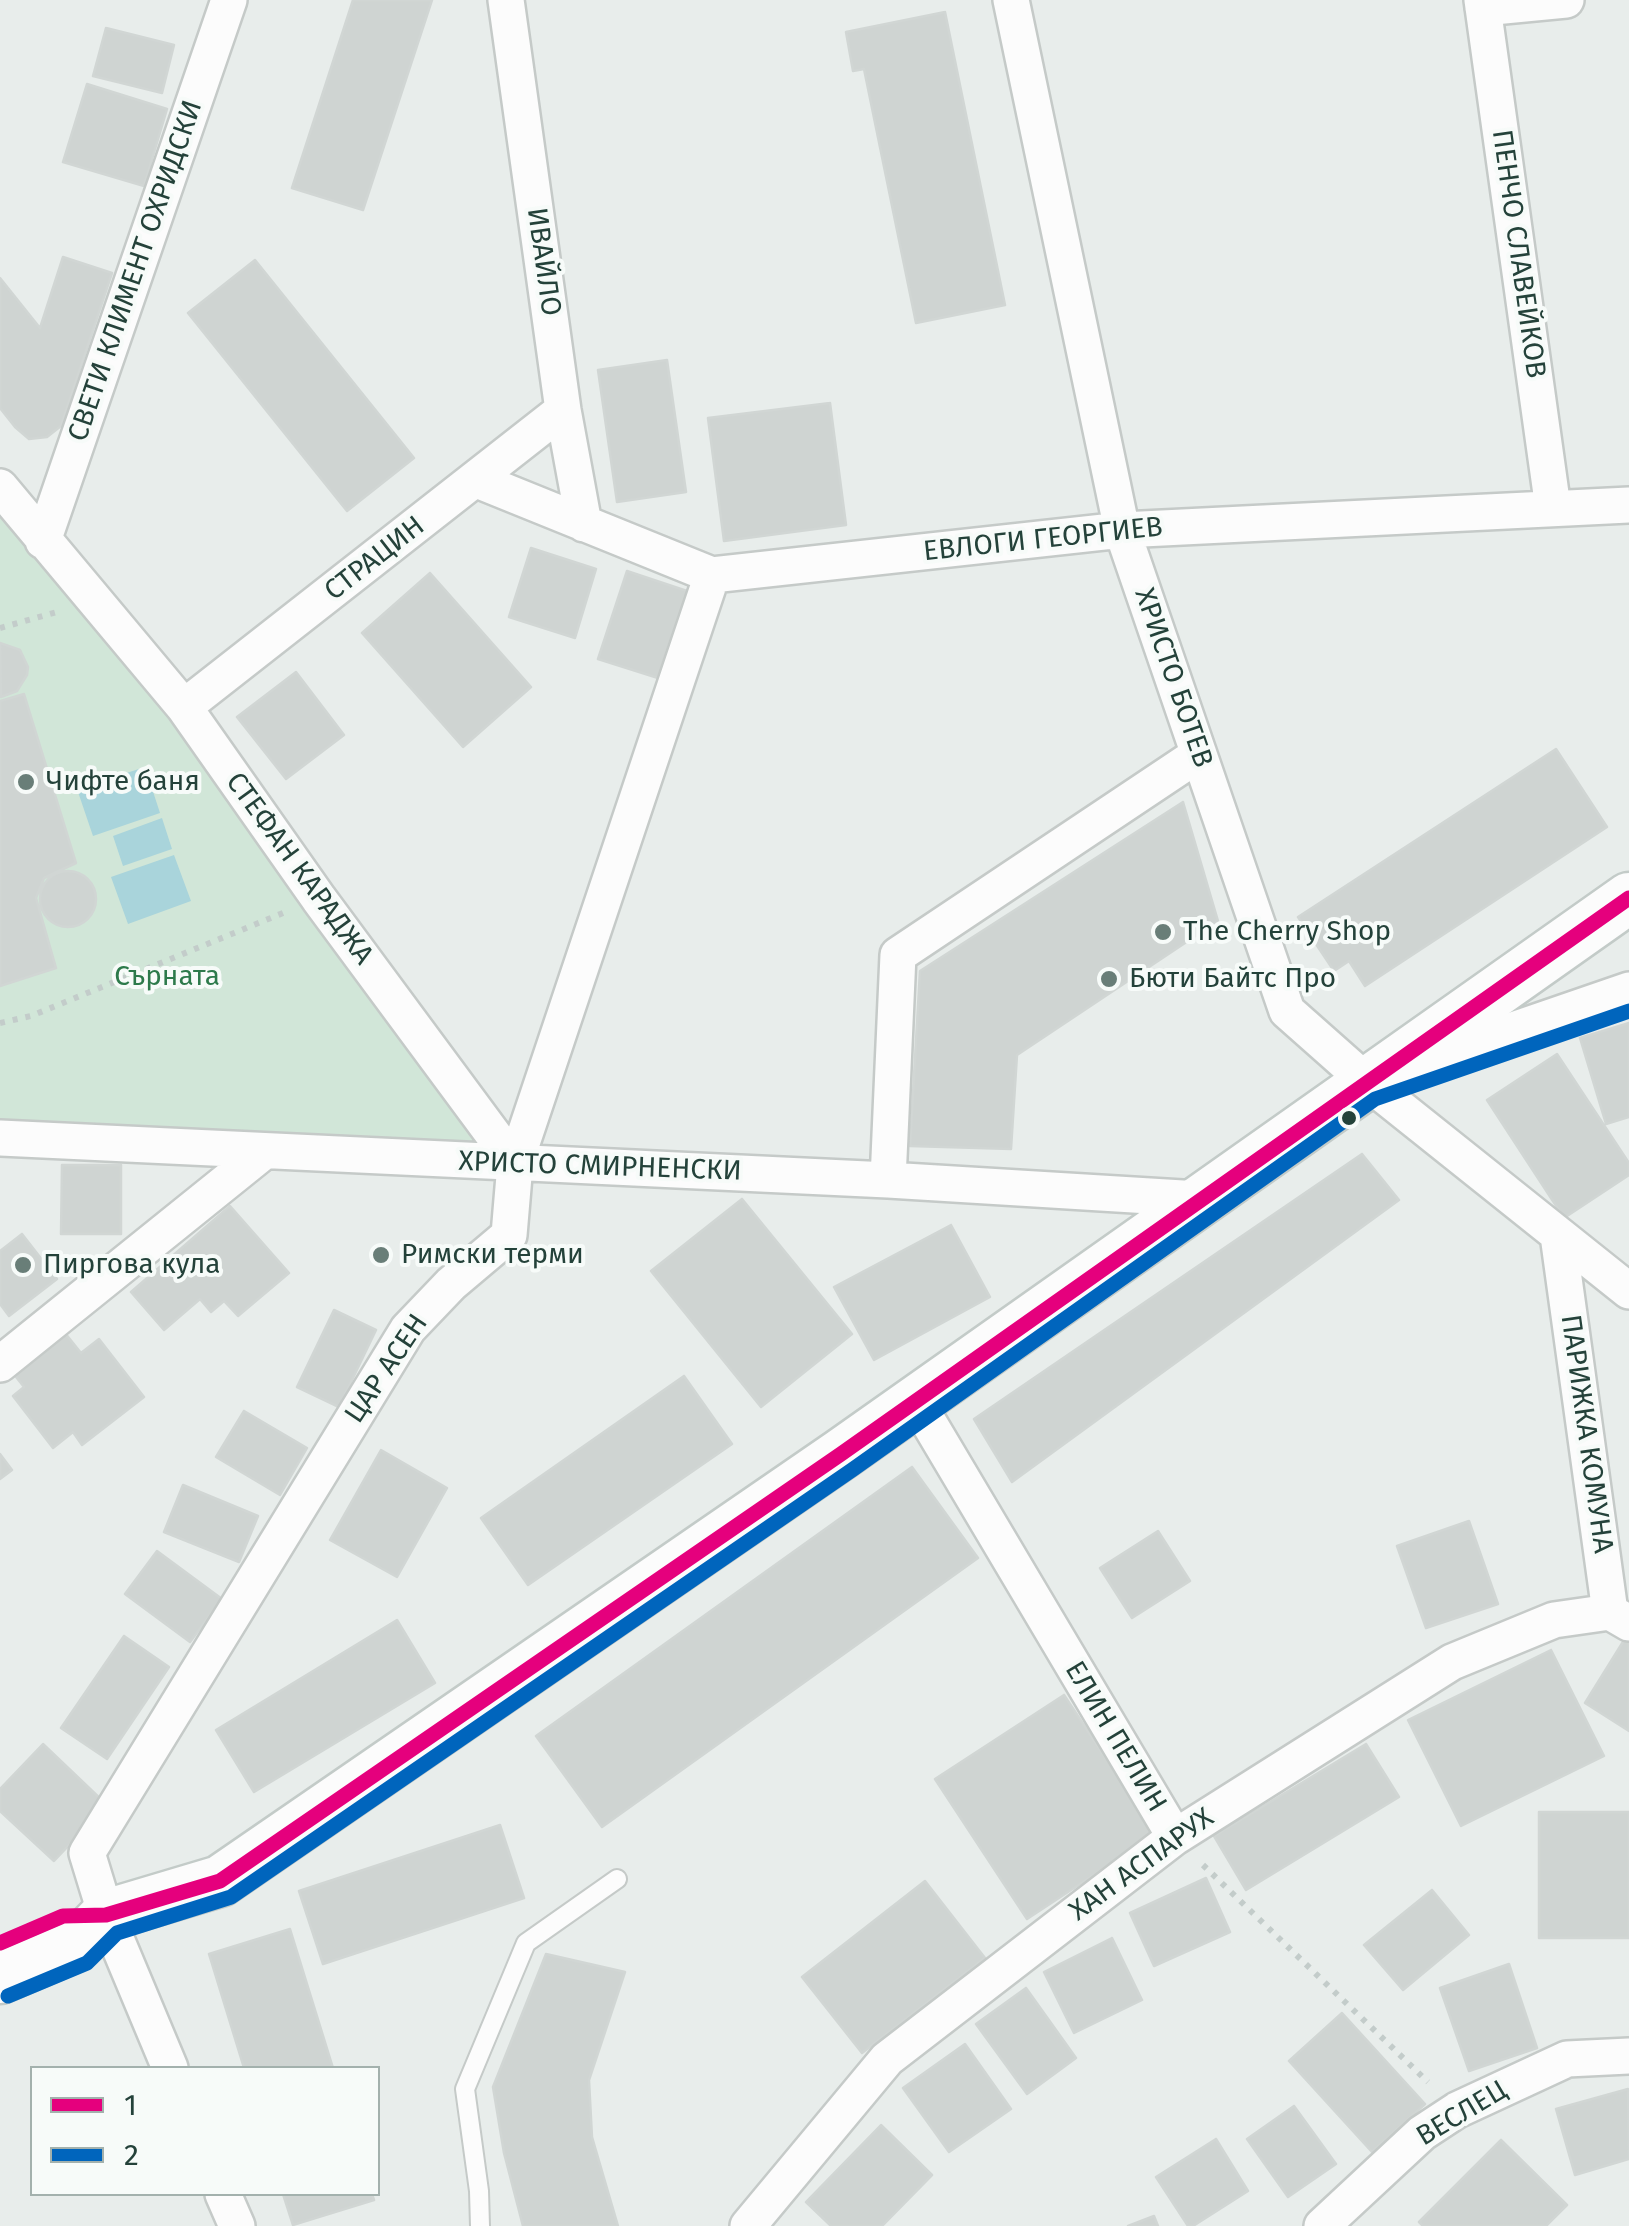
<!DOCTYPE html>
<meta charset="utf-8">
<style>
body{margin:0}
#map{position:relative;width:1629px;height:2226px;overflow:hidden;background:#e8edeb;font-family:"Fira Sans",sans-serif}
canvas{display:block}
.legend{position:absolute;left:30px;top:2066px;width:350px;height:130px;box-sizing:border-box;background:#f7fbf9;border:2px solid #a3b1ad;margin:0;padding:12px 18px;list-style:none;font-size:30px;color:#24423a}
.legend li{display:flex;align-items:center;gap:20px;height:50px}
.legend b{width:50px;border:2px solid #a3b1ad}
</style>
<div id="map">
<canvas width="1629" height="2226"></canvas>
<ul class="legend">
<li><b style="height:12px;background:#e5007d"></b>1</li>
<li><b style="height:12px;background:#0065bd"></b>2</li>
</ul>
</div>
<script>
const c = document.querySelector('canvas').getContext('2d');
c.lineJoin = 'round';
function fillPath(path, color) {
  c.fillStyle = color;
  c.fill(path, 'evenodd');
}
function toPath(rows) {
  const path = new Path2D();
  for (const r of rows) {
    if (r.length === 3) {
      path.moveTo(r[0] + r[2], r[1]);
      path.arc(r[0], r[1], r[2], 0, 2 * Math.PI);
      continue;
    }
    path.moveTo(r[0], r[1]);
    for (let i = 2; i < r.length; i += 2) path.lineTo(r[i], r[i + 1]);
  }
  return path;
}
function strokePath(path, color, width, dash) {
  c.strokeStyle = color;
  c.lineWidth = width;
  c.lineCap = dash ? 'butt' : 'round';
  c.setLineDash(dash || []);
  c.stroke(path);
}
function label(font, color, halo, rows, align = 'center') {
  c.font = font + ' "Fira Sans",sans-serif';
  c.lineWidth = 8;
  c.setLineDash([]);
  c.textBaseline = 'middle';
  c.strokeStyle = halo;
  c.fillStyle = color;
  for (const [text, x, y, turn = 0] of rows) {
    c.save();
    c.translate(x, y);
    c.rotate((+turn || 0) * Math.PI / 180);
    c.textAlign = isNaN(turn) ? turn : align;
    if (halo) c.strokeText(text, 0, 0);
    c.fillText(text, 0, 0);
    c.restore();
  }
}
const green = toPath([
 [0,494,515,1164,0,1138]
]);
const water = toPath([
 [145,767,160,813,93,836,77,789],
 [162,818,172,849,123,866,113,836],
 [174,855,191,901,128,924,111,877]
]);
const building = toPath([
 [353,0,432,0,363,210,292,188,353,0],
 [945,12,1005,305,916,323,864,69,853,71,846,32,945,12],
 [106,28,174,45,162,93,93,76,106,28],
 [87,84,167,109,144,186,63,162,87,84],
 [63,257,112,273,61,426,47,437,29,439,15,427,0,408,0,278,40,328,63,257],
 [255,260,414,458,347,511,188,313,255,260],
 [667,360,686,492,617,502,598,370,667,360],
 [830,403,846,525,724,541,708,418,830,403],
 [531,548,596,569,575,638,509,617,531,548],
 [627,571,687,591,658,678,598,659,627,571],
 [430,573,531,687,463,747,362,633,430,573],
 [0,643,20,650,28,667,27,675,17,691,1,697,0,643],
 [296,672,344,735,286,779,237,717,296,672],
 [24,694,76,863,44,878,36,898,56,968,0,986,0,701,24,694],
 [1556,749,1607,827,1365,986,1349,961,1334,971,1298,917,1556,749],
 [1183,802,1218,921,1017,1055,1011,1149,910,1146,920,971,1183,802],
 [68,899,28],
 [1629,1023,1629,1117,1606,1124,1580,1038,1629,1023],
 [1557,1054,1629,1163,1629,1175,1564,1218,1487,1100,1557,1054],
 [1362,1154,1399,1200,1012,1482,974,1419,1362,1154],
 [62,1165,121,1165,121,1234,61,1234,62,1165],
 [742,1199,852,1334,761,1407,651,1271,742,1199],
 [230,1206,289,1273,238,1316,224,1301,211,1312,200,1299,164,1330,131,1292,230,1206],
 [951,1225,990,1297,874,1360,834,1287,951,1225],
 [22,1234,57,1279,9,1316,0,1304,0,1251,22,1234],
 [334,1310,376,1330,339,1407,297,1387,334,1310],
 [65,1333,81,1353,99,1339,144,1397,82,1445,73,1432,53,1448,13,1396,24,1387,13,1373,65,1333],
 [684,1376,732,1444,528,1585,481,1518,684,1376],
 [244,1411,307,1448,280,1495,216,1457,244,1411],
 [381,1450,447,1488,397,1577,330,1540,381,1450],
 [0,1454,12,1470,0,1479,0,1454],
 [912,1467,978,1558,602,1827,536,1736,912,1467],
 [183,1485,258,1516,239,1562,164,1532,183,1485],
 [1469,1521,1498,1604,1426,1628,1397,1546,1469,1521],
 [1158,1531,1190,1581,1132,1618,1100,1568,1158,1531],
 [157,1551,222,1599,190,1642,125,1594,157,1551],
 [397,1620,435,1683,254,1792,216,1730,397,1620],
 [124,1636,169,1667,107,1759,61,1728,124,1636],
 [1626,1637,1629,1639,1629,1731,1585,1703,1626,1637],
 [1551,1650,1604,1756,1461,1826,1408,1720,1551,1650],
 [1064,1695,1156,1834,1027,1919,935,1779,1064,1695],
 [43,1744,107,1805,54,1861,0,1811,0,1789,43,1744],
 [1366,1744,1399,1797,1246,1890,1214,1836,1366,1744],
 [1539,1812,1629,1812,1629,1938,1539,1938,1539,1812],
 [500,1825,524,1898,323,1964,299,1891,500,1825],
 [1206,1878,1230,1932,1154,1966,1130,1913,1206,1878],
 [925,1881,985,1958,862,2053,802,1977,925,1881],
 [1432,1890,1469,1935,1403,1990,1364,1945,1432,1890],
 [290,1929,333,2068,244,2068,209,1954,290,1929],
 [1112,1938,1142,2000,1074,2033,1044,1972,1112,1938],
 [546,1954,625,1972,589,2080,592,2137,618,2226,523,2226,504,2153,493,2087,546,1954],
 [1509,1964,1537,2048,1469,2071,1440,1988,1509,1964],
 [1026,1988,1076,2058,1027,2094,976,2024,1026,1988],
 [1342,2013,1425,2104,1372,2152,1289,2061,1342,2013],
 [965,2044,1011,2109,949,2152,903,2088,965,2044],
 [1628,2089,1629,2159,1575,2175,1556,2109,1628,2089],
 [1294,2106,1336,2164,1288,2197,1247,2139,1294,2106],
 [881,2125,932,2175,882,2226,831,2226,806,2202,881,2125],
 [1216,2139,1248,2191,1193,2226,1188,2226,1156,2177,1216,2139],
 [1501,2140,1567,2205,1546,2226,1423,2226,1419,2222,1501,2140],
 [283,2194,372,2194,374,2200,293,2225,283,2194],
 [1154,2216,1158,2226,1128,2226,1154,2216]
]);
const path = toPath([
 [0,628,57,612],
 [0,1023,31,1016,283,913],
 [1203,1865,1428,2082]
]);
const service = toPath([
 [480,2226,479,2191,465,2089,526,1943,617,1879]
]);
const minor = toPath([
 [506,0,563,410,584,524],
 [1011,0,1122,530,1287,1011,1366,1081,1629,1291],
 [1482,0,1553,508],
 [1483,8,1566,0],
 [477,480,712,575,1122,530,1629,505],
 [0,487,184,707,319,899,515,1164],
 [43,541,229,0],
 [184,707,563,410],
 [1414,1064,1629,990],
 [0,1138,888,1180,1199,1199],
 [888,1180,898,955,1199,754],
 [1558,1235,1610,1612,1629,1623],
 [0,1364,262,1153],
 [916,1401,1175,1837],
 [170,2068,106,1915,87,1853,408,1329,451,1284,509,1235,515,1164,712,575],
 [223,2194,237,2226],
 [748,2226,887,2059,1175,1837,1452,1662,1554,1620,1610,1612],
 [1322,2226,1422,2133,1457,2110,1567,2059,1629,2056]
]);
const secondary = toPath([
 [0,1978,77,1945,106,1915,220,1881,841,1454,1629,898]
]);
const bus1 = toPath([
 [0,1943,63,1916,106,1915,220,1881,841,1454,1629,898]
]);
const bus2 = toPath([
 [8,1996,87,1963,117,1933,231,1897,852,1470,1375,1099,1629,1011]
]);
const markers = [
 [26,782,10,"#697e78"],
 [1163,932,10,"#697e78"],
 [1109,979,10,"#697e78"],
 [1349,1118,9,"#24423a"],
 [381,1255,10,"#697e78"],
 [23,1265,10,"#697e78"]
];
const streetNames = [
 ["ПЕНЧО СЛАВЕЙКОВ",1518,254,82],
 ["ИВАЙЛО",543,262,82],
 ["СВЕТИ КЛИМЕНТ ОХРИДСКИ",136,271,-71],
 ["ЕВЛОГИ ГЕОРГИЕВ",1043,540,-6],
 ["СТРАЦИН",375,559,-38],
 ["ХРИСТО БОТЕВ",1173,678,71],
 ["СТЕФАН КАРАДЖА",299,869,54],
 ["ХРИСТО СМИРНЕНСКИ",600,1167,2],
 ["ЦАР АСЕН",387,1369,-56],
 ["ПАРИЖКА КОМУНА",1586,1434,82],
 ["ЕЛИН ПЕЛИН",1115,1737,59],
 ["ХАН АСПАРУХ",1142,1865,-36],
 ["ВЕСЛЕЦ",1462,2114,-31]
];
const poiNames = [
 ["Чифте баня",46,782],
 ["The Cherry Shop",1183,932],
 ["Бюти Байтс Про",1129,979],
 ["Римски терми",401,1255],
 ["Пиргова кула",43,1265]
];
const parkNames = [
 ["Сърната",167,977]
];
fillPath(green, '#d1e6d8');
fillPath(water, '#a9d4db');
fillPath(building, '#cfd4d2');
strokePath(building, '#d1d6d4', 2.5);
strokePath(service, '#c5cac8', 22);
strokePath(minor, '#c5cac8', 40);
strokePath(secondary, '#c3cbc8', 55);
strokePath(path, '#c3ccca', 6, [5, 8]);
strokePath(service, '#fcfcfc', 18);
strokePath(minor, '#fcfcfc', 35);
strokePath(secondary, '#fcfcfc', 50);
strokePath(bus1, '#e5007d', 15);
strokePath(bus2, '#0065bd', 15);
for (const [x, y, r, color] of markers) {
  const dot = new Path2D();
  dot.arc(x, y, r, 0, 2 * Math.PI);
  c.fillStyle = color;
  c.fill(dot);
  strokePath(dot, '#f7fbf9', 4);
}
label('28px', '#24423a', '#f7fbf9', streetNames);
label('28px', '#24423a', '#f7fbf9', poiNames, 'left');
label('28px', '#2d7a4b', '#f7fbf9', parkNames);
</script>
